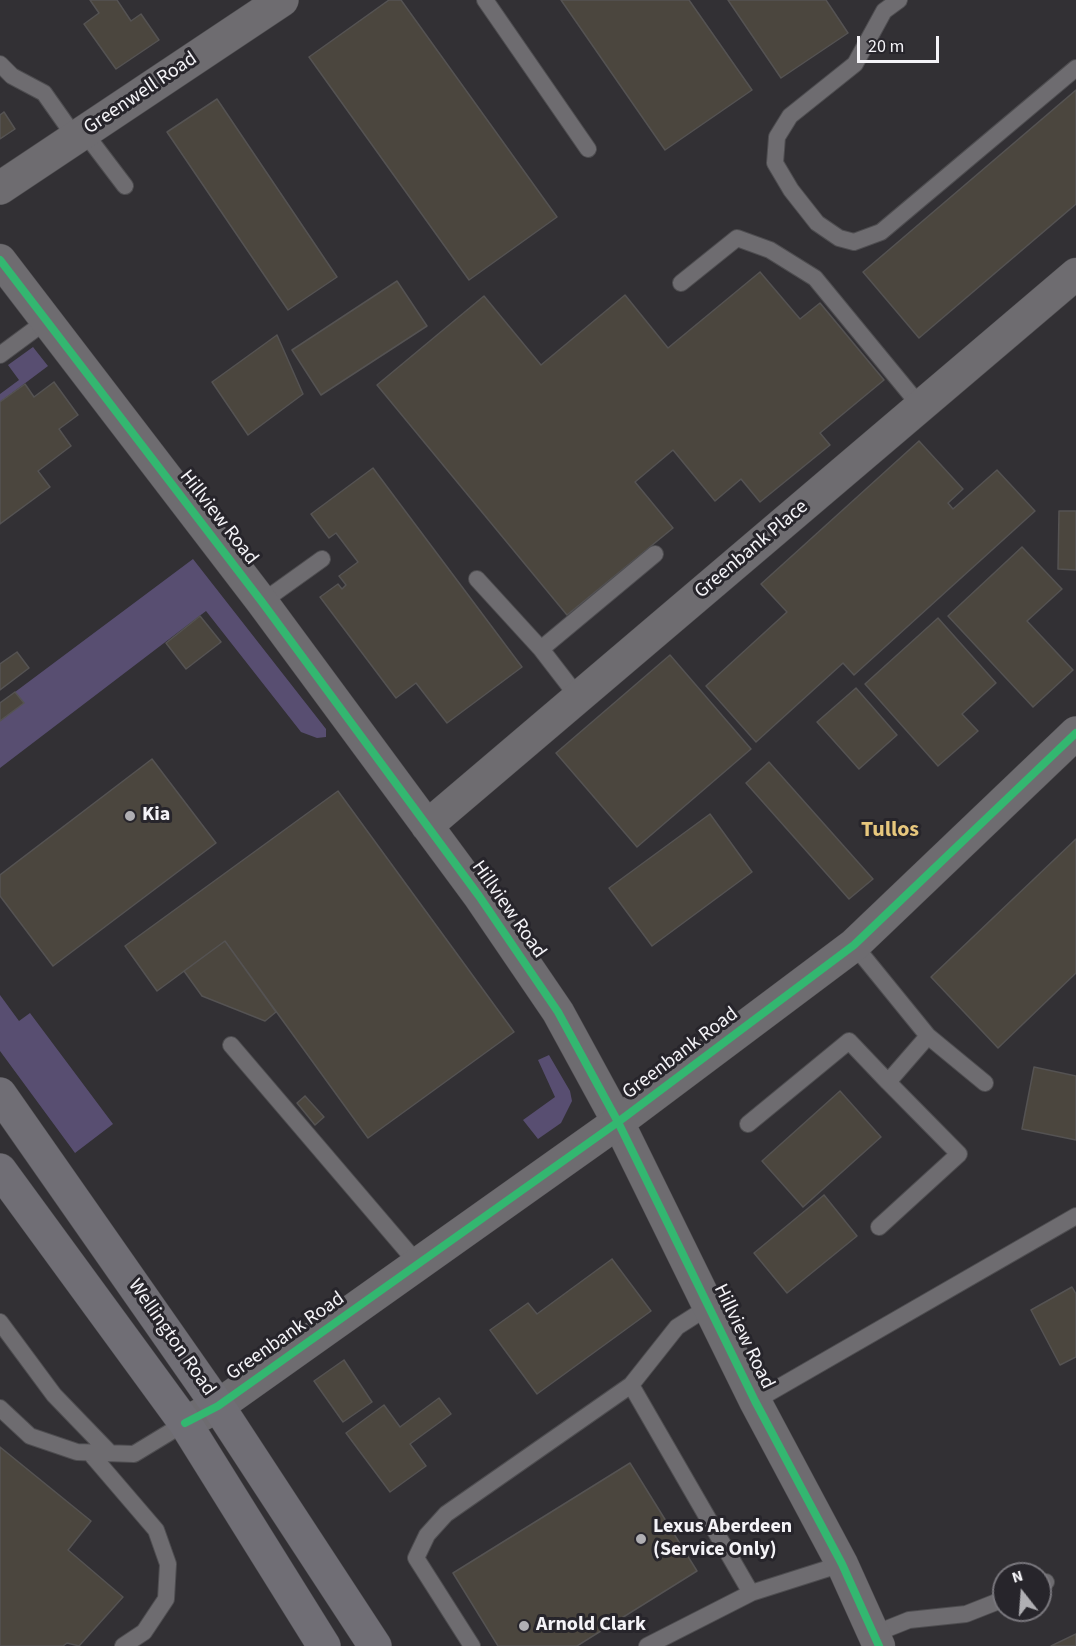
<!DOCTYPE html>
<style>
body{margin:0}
#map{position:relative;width:1076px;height:1646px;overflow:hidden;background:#323034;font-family:"Source Sans 3",sans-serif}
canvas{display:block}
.north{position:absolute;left:992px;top:1562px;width:60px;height:60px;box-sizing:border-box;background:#27252b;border:2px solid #79777d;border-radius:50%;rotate:343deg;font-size:16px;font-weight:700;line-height:24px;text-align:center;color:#f4f3f7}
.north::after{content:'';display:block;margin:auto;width:21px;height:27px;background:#b0afb3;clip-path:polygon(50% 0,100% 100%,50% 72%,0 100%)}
.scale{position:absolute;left:857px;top:36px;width:82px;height:27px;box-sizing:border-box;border:3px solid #f4f3f7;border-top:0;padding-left:8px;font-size:18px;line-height:21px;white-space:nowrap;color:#f4f3f7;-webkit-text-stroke:4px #27252b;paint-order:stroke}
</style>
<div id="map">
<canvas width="1076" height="1646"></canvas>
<div class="north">N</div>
<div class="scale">20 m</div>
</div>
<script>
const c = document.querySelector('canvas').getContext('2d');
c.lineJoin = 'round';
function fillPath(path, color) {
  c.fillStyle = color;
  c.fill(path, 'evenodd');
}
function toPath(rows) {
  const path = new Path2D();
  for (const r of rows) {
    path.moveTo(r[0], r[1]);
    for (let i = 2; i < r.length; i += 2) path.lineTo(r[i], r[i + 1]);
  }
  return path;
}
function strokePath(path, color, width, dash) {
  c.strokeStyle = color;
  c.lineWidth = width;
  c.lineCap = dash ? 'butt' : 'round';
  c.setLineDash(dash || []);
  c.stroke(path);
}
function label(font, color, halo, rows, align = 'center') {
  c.font = font + ' "Source Sans 3",sans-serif';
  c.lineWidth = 6;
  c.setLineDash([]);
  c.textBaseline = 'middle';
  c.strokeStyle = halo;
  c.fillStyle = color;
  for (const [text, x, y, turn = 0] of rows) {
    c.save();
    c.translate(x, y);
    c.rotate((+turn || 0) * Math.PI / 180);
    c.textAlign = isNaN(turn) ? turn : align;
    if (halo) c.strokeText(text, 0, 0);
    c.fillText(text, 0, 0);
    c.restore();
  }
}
const green = toPath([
 [33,347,48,366,0,402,0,394,19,380,8,365],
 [193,559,326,729,326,737,317,738,301,732,206,611,0,768,0,721,23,703,15,692],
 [0,995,19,1021,30,1013,113,1124,75,1153,0,1051],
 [549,1055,570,1091,572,1101,561,1123,538,1139,523,1120,555,1097,538,1060]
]);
const building = toPath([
 [90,0,117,0,131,21,141,14,159,40,116,69,84,24,99,13,90,0],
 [389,0,401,0,557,217,469,280,309,57,389,0],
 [561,0,689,0,752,90,665,150,561,0],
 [728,0,826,0,848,33,781,78,728,0],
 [1076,90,1076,204,919,338,863,272,1076,90],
 [217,99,337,277,288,310,167,132,217,99],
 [4,112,15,129,0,139,0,115,4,112],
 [760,272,800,319,820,303,884,380,820,433,830,445,760,502,741,479,715,501,673,450,635,482,673,528,567,615,377,385,484,296,541,365,625,295,668,348,760,272],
 [397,281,427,326,321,395,292,350,397,281],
 [277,335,303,394,248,435,212,382,277,335],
 [54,382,78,415,59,429,71,446,38,471,50,487,0,524,0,402,25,384,34,397,54,382],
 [919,441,963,489,948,503,953,509,997,470,1035,511,854,675,843,663,756,742,706,686,787,612,761,584,919,441],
 [373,468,522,667,447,723,416,683,396,698,320,597,338,584,342,589,346,585,339,576,358,562,336,533,329,538,311,514,373,468],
 [1059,511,1076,511,1076,570,1058,569,1059,511],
 [1022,547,1062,589,1027,621,1073,670,1033,707,948,616,1022,547],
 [200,616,221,642,186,669,166,643,200,616],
 [938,618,996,683,962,714,978,731,938,766,865,684,938,618],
 [17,652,29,668,0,690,0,664,17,652],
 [670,655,751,749,637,847,556,753,670,655],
 [856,688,897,735,859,769,817,722,856,688],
 [15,692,24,703,0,721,0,703,15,692],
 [152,759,216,843,53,966,0,896,0,875,152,759],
 [769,762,873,879,849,899,746,783,769,762],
 [338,791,514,1032,368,1138,225,941,157,991,125,946,338,791],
 [710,814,752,872,652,946,609,888,710,814],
 [1076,839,1076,973,998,1048,931,977,1076,839],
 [225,941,276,1012,265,1021,202,996,184,971,225,941],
 [1034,1067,1076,1076,1076,1140,1022,1129,1034,1067],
 [840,1091,881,1137,803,1207,762,1161,840,1091],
 [305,1096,324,1117,315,1125,297,1103,305,1096],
 [824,1195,857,1236,787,1293,754,1253,824,1195],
 [612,1259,651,1311,537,1394,490,1330,528,1303,537,1314,612,1259],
 [1072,1287,1076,1294,1076,1357,1060,1365,1031,1310,1072,1287],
 [344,1360,372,1402,343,1422,314,1381,344,1360],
 [439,1398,451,1414,410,1444,426,1466,390,1492,346,1433,384,1405,400,1427,439,1398],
 [0,1447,91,1521,68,1550,123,1597,79,1646,67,1643,63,1646,0,1646,0,1447],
 [630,1463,697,1571,577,1646,498,1646,453,1573,630,1463],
 [1076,1634,1076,1646,1051,1646,1076,1634]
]);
const service = toPath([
 [485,0,588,149],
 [899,0,884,11,855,64,790,116,777,137,775,163,791,190,817,223,839,238,854,242,881,232,1076,68],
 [0,64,12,76,44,93,75,137],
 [84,132,125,186],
 [681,283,737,238,770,250,815,278,921,407],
 [0,355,46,321],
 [477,579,541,649],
 [262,602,322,559],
 [578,697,541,649,655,554],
 [854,945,928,1036,888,1082,959,1154,879,1227],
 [928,1036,985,1083],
 [231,1045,418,1264],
 [748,1124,849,1041,888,1082],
 [0,1322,54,1395,110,1453],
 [631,1385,751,1593],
 [755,1401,1076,1216],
 [0,1408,30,1436,77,1452,134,1454,185,1423],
 [90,1453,156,1530,168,1564,166,1599,144,1632,123,1646],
 [1040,1584,1046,1582],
 [874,1634,909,1620,966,1614,1004,1599],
 [472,1646,416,1558,427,1535,446,1514,631,1385,677,1327,710,1306],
 [647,1646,751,1593,842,1564]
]);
const minor = toPath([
 [0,260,262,602,479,896,558,1012,618,1122,755,1401,842,1564,879,1646],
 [427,826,1076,274]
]);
const tertiary = toPath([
 [0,188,282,0],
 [185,1423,218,1406,618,1122,854,945,1076,733]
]);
const primary = toPath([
 [0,1094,218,1406,375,1646],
 [0,1170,185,1423,324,1646]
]);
const cycleway = toPath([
 [0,260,262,602,479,896,558,1012,618,1122,755,1401,842,1564,879,1646],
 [185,1423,218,1406,618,1122,854,945,1076,733]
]);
const markers = [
 [130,816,6,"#b0afb3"],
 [641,1539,6,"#b0afb3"],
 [524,1626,6,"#b0afb3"]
];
const streetNames = [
 ["Greenwell Road",141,94,-34],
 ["Hillview Road",218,518,52],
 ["Greenbank Place",752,550,-40],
 ["Hillview Road",508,910,55],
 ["Greenbank Road",681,1054,-37],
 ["Greenbank Road",286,1337,-35],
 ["Hillview Road",743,1337,64],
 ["Wellington Road",171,1338,55]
];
const poiNames = [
 ["Kia",142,816],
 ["Lexus Aberdeen",653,1528],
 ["(Service Only)",653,1551],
 ["Arnold Clark",536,1626]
];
const quarterNames = [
 ["Tullos",890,831]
];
fillPath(green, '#584e71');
fillPath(building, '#4b463e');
strokePath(building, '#555353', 1.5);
strokePath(service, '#4e4d50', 18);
strokePath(minor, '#4e4d50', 33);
strokePath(tertiary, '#4e4d50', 34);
strokePath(primary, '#4e4d50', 34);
strokePath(service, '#6e6c70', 16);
strokePath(minor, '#6e6c70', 32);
strokePath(tertiary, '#6e6c70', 33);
strokePath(primary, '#706e75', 33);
strokePath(cycleway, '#33b770', 8);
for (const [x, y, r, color] of markers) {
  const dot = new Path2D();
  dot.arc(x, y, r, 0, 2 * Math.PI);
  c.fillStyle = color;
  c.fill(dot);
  strokePath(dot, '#27252b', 2);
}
label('20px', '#f4f3f7', '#27252b', streetNames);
label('bold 20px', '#f4f3f7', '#27252b', poiNames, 'left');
label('bold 22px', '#e7c77d', '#27252b', quarterNames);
</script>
